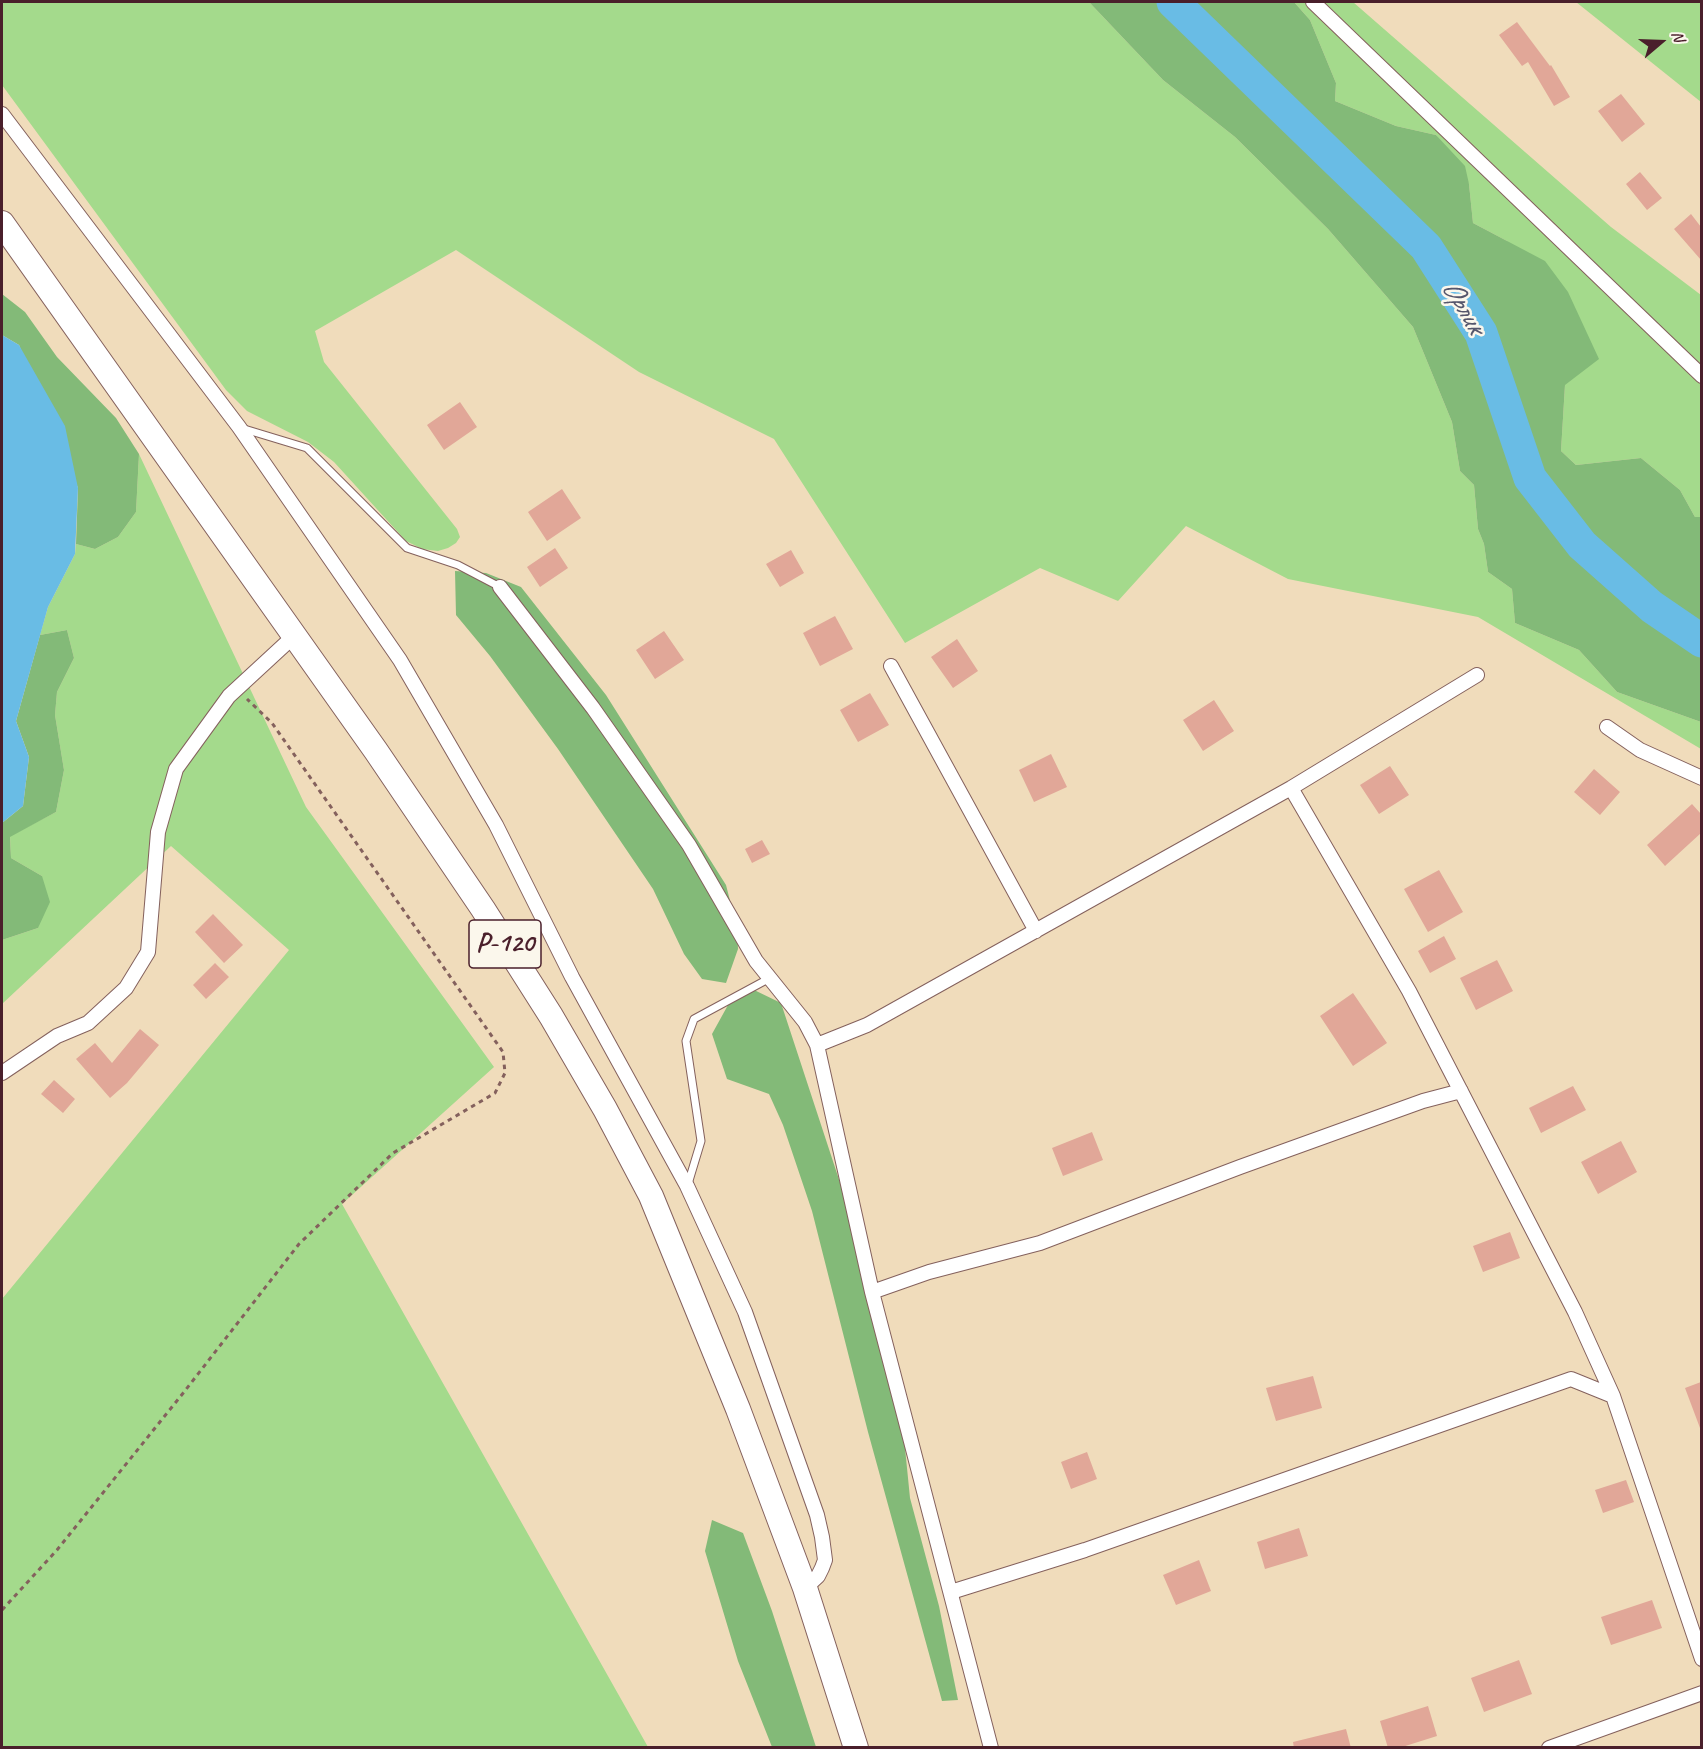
<!DOCTYPE html>
<meta charset="utf-8">
<style>
body{margin:0}
#map{position:relative;width:1703px;height:1749px;overflow:hidden;background:#f0dcbb;font-family:Caveat,sans-serif}
canvas{display:block}
.frame{position:absolute;inset:0;border:3px solid #4a1f2b;pointer-events:none}
.north{position:absolute;left:1631px;top:12px;width:60px;height:60px;-webkit-text-stroke:4px #fbf7ec;paint-order:stroke;rotate:71deg;font-size:16px;font-weight:700;line-height:24px;text-align:center;color:#4a1f2b}
.north::after{content:'';display:block;margin:auto;width:21px;height:27px;background:#4a1f2b;clip-path:polygon(50% 0,100% 100%,50% 72%,0 100%)}
</style>
<div id="map">
<canvas width="1703" height="1749"></canvas>
<div class="frame"></div>
<div class="north">N</div>
</div>
<script>
const c = document.querySelector('canvas').getContext('2d');
c.lineJoin = 'round';
function fillPath(path, color) {
  c.fillStyle = color;
  c.fill(path, 'evenodd');
}
function toPath(rows) {
  const path = new Path2D();
  for (const r of rows) {
    path.moveTo(r[0], r[1]);
    for (let i = 2; i < r.length; i += 2) path.lineTo(r[i], r[i + 1]);
  }
  return path;
}
function strokePath(path, color, width, dash) {
  c.strokeStyle = color;
  c.lineWidth = width;
  c.lineCap = dash ? 'butt' : 'round';
  c.setLineDash(dash || []);
  c.stroke(path);
}
function label(font, color, halo, rows, align = 'center') {
  c.font = font + ' Caveat,sans-serif';
  c.lineWidth = 5;
  c.setLineDash([]);
  c.textBaseline = 'middle';
  c.strokeStyle = halo;
  c.fillStyle = color;
  for (const [text, x, y, turn = 0] of rows) {
    c.save();
    c.translate(x, y);
    c.rotate((+turn || 0) * Math.PI / 180);
    c.textAlign = isNaN(turn) ? turn : align;
    if (halo) c.strokeText(text, 0, 0);
    c.fillText(text, 0, 0);
    c.restore();
  }
}
const green = toPath([
 [2,2,1089,2,1163,80,1235,137,1328,229,1413,327,1452,422,1460,471,1474,485,1478,529,1484,544,1488,572,1512,589,1515,623,1579,650,1617,692,1701,722,1701,749,1478,617,1288,579,1186,526,1118,601,1040,568,905,643,774,439,639,372,456,250,315,331,324,362,457,529,460,537,456,543,448,548,438,551,422,549,406,541,334,462,308,442,247,411,226,390,2,85],
 [1294,2,1353,2,1611,227,1701,295,1701,517,1695,517,1680,490,1641,458,1576,465,1561,451,1565,385,1507,241,1473,223,1469,184,1436,135,1396,126,1335,101,1336,83,1310,20],
 [1576,2,1701,2,1701,102],
 [139,454,306,807,494,1067,342,1204,648,1747,2,1747,2,1299,289,950,171,846,2,1004,2,940,38,928,42,876,11,858,10,836,56,812,64,770,55,715,57,692,74,658,67,630,40,635,48,607,75,554,76,544,95,549,118,537,136,512]
]);
const forest = toPath([
 [1089,2,1294,2,1310,20,1336,83,1335,101,1396,126,1436,135,1465,166,1469,184,1473,223,1545,261,1568,292,1599,359,1565,385,1561,451,1576,465,1641,458,1680,490,1695,517,1701,517,1701,722,1617,692,1579,650,1515,623,1512,589,1488,572,1484,544,1478,529,1474,485,1460,471,1452,422,1413,327,1328,229,1235,137,1163,80],
 [2,294,25,312,57,357,116,418,139,454,136,512,118,537,95,549,76,544,78,488,19,345,2,335],
 [455,571,486,573,521,587,606,695,726,885,737,928,738,949,726,983,702,979,684,954,653,889,558,749,490,656,456,615],
 [67,630,74,658,57,692,55,715,64,770,56,812,10,837,11,858,42,876,50,902,38,928,2,940,2,823,23,806,29,757,16,721,40,635],
 [750,988,781,1003,849,1210,900,1398,910,1498,939,1606,958,1700,942,1701,868,1432,812,1211,783,1125,769,1094,727,1079,712,1034,728,1005],
 [712,1520,743,1533,772,1611,816,1747,772,1747,738,1661,705,1551]
]);
const water = toPath([
 [2,335,19,345,65,426,78,488,75,554,48,607,16,721,29,757,23,806,2,823]
]);
const river = toPath([
 [1173,2,1426,247,1481,333,1530,478,1582,545,1652,607,1702,641]
]);
const building = toPath([
 [1517,22,1550,66,1551,65,1570,97,1554,106,1528,62,1522,66,1499,35],
 [1621,94,1645,124,1622,142,1598,111],
 [1640,172,1662,198,1647,210,1626,184],
 [1691,214,1701,227,1701,260,1674,229],
 [460,402,477,427,444,450,427,425],
 [562,489,581,518,547,541,528,512],
 [555,548,568,568,540,587,527,567],
 [791,550,804,573,780,587,766,564],
 [835,616,853,649,820,666,803,633],
 [664,631,684,660,655,679,636,650],
 [957,639,978,671,953,688,931,657],
 [870,693,889,725,858,742,840,710],
 [1214,700,1234,731,1203,751,1183,720],
 [1051,754,1067,787,1034,802,1019,770],
 [1390,766,1409,795,1379,814,1360,785],
 [1594,769,1620,792,1600,815,1574,792],
 [1692,804,1701,814,1701,833,1665,866,1647,845],
 [762,840,770,854,752,863,745,849],
 [1439,870,1463,912,1428,932,1404,889],
 [213,914,243,945,224,963,195,932],
 [1444,936,1456,959,1430,973,1418,951],
 [1497,960,1513,991,1476,1010,1460,978],
 [215,963,229,977,206,999,193,985],
 [1353,993,1387,1043,1353,1066,1320,1016],
 [140,1029,159,1045,127,1083,110,1098,76,1059,95,1043,112,1063],
 [54,1080,75,1099,63,1113,41,1094],
 [1573,1086,1586,1110,1541,1133,1529,1108],
 [1092,1132,1103,1160,1063,1176,1052,1148],
 [1621,1141,1637,1172,1598,1194,1581,1162],
 [1510,1232,1520,1258,1483,1272,1473,1246],
 [1313,1376,1322,1408,1276,1421,1266,1388],
 [1701,1382,1701,1428,1700,1428,1685,1388],
 [1087,1452,1097,1479,1071,1489,1061,1462],
 [1626,1480,1634,1502,1603,1513,1595,1490],
 [1299,1528,1308,1556,1265,1569,1257,1542],
 [1199,1560,1211,1591,1176,1605,1163,1575],
 [1652,1600,1662,1628,1611,1645,1601,1617],
 [1519,1660,1532,1694,1484,1712,1471,1678],
 [1428,1706,1437,1736,1399,1748,1388,1748,1380,1721],
 [1346,1729,1351,1748,1294,1748,1293,1742]
]);
const path = toPath([
 [2,1610,57,1550,184,1392,299,1244,393,1153,495,1093,505,1073,503,1052,272,723,247,699]
]);
const service = toPath([
 [241,428,307,448,407,548,458,565,500,587],
 [688,1184,701,1141,686,1041,694,1019,770,978]
]);
const minor = toPath([
 [1313,2,1702,376],
 [2,114,239,427,400,660,496,825,572,977,687,1186,745,1312,817,1515,822,1537,825,1560,822,1568,818,1576,805,1588],
 [500,587,593,708,689,845,756,961,805,1022,817,1045,867,1025,1291,788,1477,675],
 [891,666,1036,931],
 [1607,727,1640,750,1702,778],
 [1291,788,1409,991,1575,1312,1613,1396,1702,1659],
 [817,1045,872,1292,991,1748],
 [2,1073,57,1036,88,1023,126,988,148,952,158,832,176,769,229,696,294,636],
 [872,1292,929,1272,1040,1243,1240,1167,1423,1101,1461,1091],
 [951,1592,1085,1550,1571,1379,1613,1396],
 [1549,1748,1702,1693]
]);
const trunk = toPath([
 [2,223,376,751,483,909,551,1016,605,1109,651,1196,738,1409,805,1588,856,1748]
]);
const shields = [
 [505,944,72]
];
const shieldNames = [
 ["Р-120",505,944]
];
const waterNames = [
 ["Орлик",1463,307,59]
];
fillPath(green, '#a4da8c');
fillPath(forest, '#83ba78');
fillPath(water, '#69bce5');
strokePath(river, '#69bce5', 33);
fillPath(building, '#e1a798');
strokePath(service, '#84615d', 9);
strokePath(minor, '#84615d', 16);
strokePath(trunk, '#84615d', 26);
strokePath(path, '#84615d', 3, [4.5, 4.5]);
strokePath(service, '#fff', 7);
strokePath(minor, '#fff', 14);
strokePath(trunk, '#fff', 24);
for (const [x, y, w] of shields) {
  const box = new Path2D();
  box.roundRect(x - w / 2, y - 24, w, 48, 4.5);
  c.fillStyle = '#fbf7ec';
  c.fill(box);
  strokePath(box, '#4a1f2b', 1.5);
}
label('bold 27px', '#4a1f2b', null, shieldNames);
label('italic 30px', '#55566c', '#fbf7ec', waterNames);
</script>
